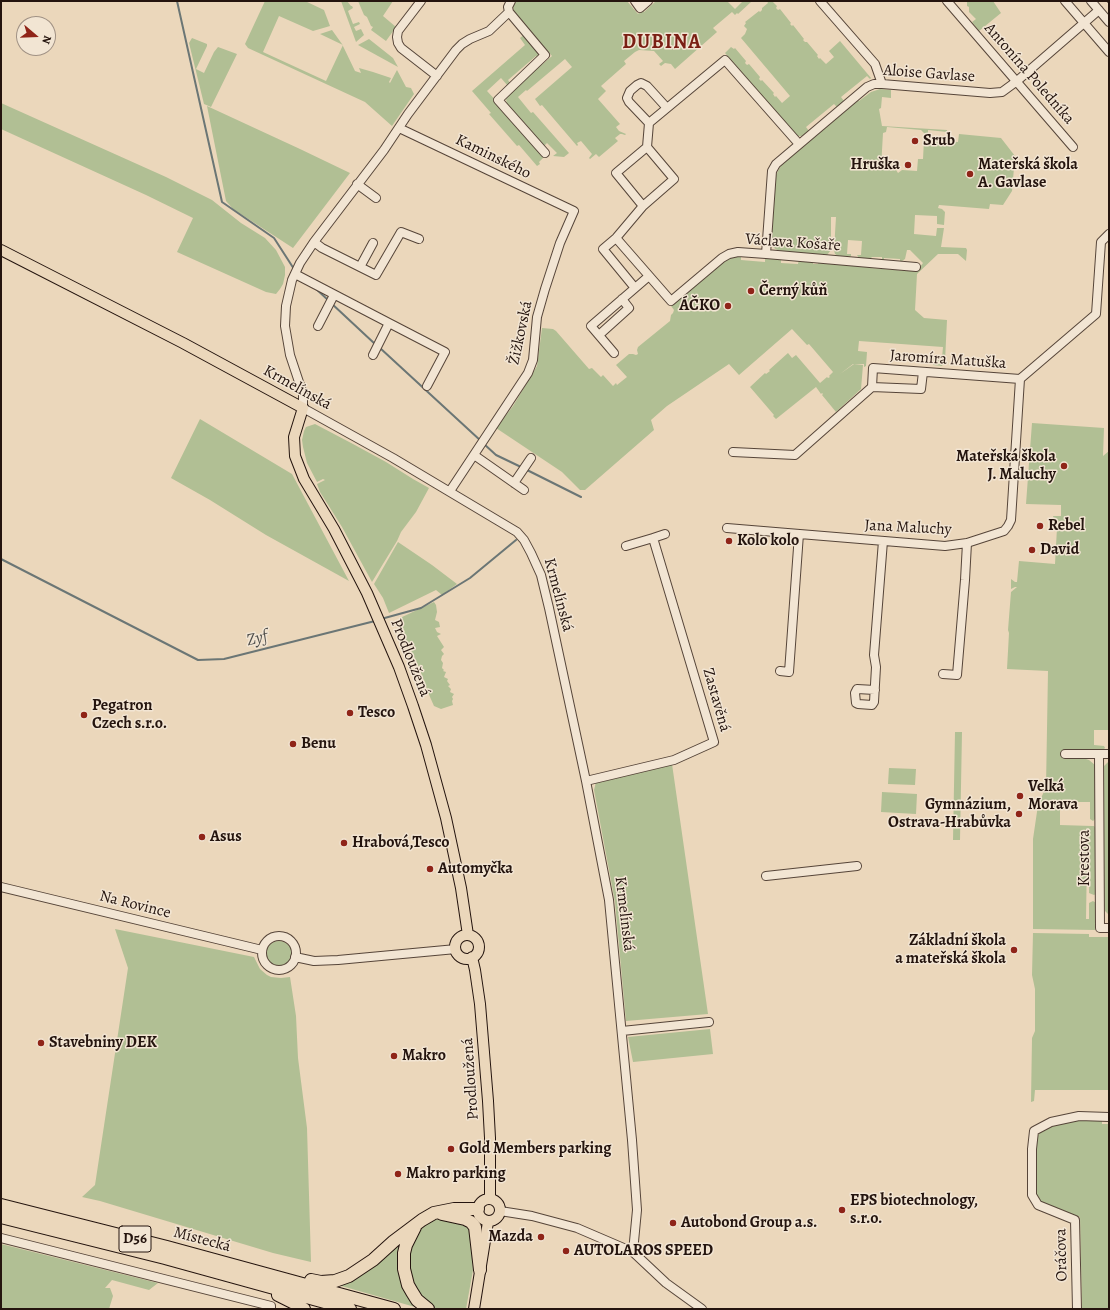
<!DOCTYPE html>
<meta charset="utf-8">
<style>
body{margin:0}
#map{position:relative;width:1110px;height:1310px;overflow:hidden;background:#ebd7bb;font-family:Alegreya,serif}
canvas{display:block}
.frame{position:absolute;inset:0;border:2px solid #24140e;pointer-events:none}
.north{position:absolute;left:16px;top:16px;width:40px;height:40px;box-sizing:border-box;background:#f2e5d3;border:1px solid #a09184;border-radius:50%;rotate:109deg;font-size:11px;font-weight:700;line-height:16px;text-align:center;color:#24140e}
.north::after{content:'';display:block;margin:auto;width:14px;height:18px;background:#8f2418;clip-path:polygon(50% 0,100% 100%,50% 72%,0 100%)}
</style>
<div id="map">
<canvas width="1110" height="1310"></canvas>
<div class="frame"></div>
<div class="north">N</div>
</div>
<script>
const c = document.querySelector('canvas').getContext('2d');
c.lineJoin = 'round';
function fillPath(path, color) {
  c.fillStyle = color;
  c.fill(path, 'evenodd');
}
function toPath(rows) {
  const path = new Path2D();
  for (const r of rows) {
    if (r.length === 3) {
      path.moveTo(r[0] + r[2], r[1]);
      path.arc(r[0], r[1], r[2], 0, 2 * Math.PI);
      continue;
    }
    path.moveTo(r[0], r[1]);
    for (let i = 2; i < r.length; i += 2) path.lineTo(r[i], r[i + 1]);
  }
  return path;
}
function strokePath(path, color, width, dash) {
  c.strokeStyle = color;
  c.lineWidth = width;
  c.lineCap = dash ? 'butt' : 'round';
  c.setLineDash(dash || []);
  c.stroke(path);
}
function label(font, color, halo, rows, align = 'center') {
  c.font = font + ' Alegreya,serif';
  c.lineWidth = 3;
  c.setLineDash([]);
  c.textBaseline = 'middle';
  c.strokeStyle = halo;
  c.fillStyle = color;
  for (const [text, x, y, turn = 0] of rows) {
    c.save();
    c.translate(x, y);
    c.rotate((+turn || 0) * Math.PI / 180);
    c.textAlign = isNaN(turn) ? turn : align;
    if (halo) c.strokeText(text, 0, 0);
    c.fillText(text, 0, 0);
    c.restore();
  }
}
const green = toPath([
 [265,1,305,1,324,10,330,26,313,31,279,16,263,52,326,81,343,45,320,34,332,30,342,44,355,71,361,73,359,68,373,72,391,78,389,82,390,83,397,70,406,87,411,88,414,94,392,126,365,102,248,48,245,44],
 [341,1,347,1,351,6,352,6,353,8,348,11,353,24,359,22,360,24,354,27,356,31,361,29,364,35,356,42],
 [358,1,393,1,383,16,396,27,386,41,371,30,373,27,371,26,367,17,364,15],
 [517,1,627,1,638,14,642,10,644,12,656,1,727,1,735,9,743,1,750,1,751,2,738,14,737,13,735,15,732,12,713,28,717,32,675,69,671,64,665,63,661,66,659,64,663,61,654,51,639,50,635,52,624,61,626,64,601,86,606,91,598,99,620,124,616,127,619,131,626,134,625,135,622,134,620,134,615,138,618,141,599,157,596,154,590,159,589,158,592,154,581,141,577,143,578,145,577,146,542,105,540,106,535,99,572,67,565,59,527,91,526,90,518,97,531,113,533,112,569,153,564,157,553,156,557,153,547,143,543,147,507,104,506,99,509,93,552,56,514,13,513,6],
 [767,1,772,1,777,6,776,8,778,10,780,9,791,23,790,24,792,26,793,25,804,39,803,40,805,42,807,42,818,55,817,56,819,59,820,58,826,64,834,57,829,51,840,41,871,78,870,79,867,76,841,97,844,101,837,107,834,104,806,127,809,131,802,136,798,136,794,133,725,53,731,47,734,49,735,48,746,61,745,63,747,65,749,64,760,77,759,79,761,81,762,80,774,93,773,94,775,97,776,96,782,103,790,96,741,38,745,34,747,29,744,26,746,23,745,22,759,11,760,12,762,10,762,8,768,3],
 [969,1,993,1,1001,13,979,31,972,22,976,19,969,12,969,7,967,6,967,2,969,2],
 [525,34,540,55,539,59,536,56,508,80,511,84,508,86,501,78,487,91,546,155,539,162,540,164,537,166,519,145,517,146,489,114,491,113,472,91,525,45,520,38],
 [192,38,207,44,207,46,196,69,204,73,214,52,218,47,237,54,211,107,204,104,189,43],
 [369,39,393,58,398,67,358,45],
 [880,89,891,90,891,98,882,97,881,108,879,109,882,126,947,130,947,132,928,130,928,136,935,136,935,137,928,137,921,130,887,127,886,132,883,133,881,168,896,170,898,173,902,170,917,171,918,159,923,159,924,140,958,142,959,134,1001,138,1015,156,1012,191,1003,205,990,204,989,209,939,205,938,208,942,209,945,212,944,225,937,224,937,216,915,215,914,234,936,236,937,228,944,228,941,247,966,248,967,250,966,261,958,254,938,254,917,274,915,310,924,318,947,320,945,361,942,366,933,365,934,357,942,358,943,347,859,341,858,351,867,352,866,366,864,367,864,364,853,364,840,374,854,364,863,365,861,389,836,412,822,395,823,394,822,393,821,394,816,387,776,419,773,416,774,415,750,387,765,373,766,374,770,371,769,370,788,353,792,358,796,355,820,383,827,377,828,378,830,377,829,376,833,372,809,344,807,345,792,329,739,375,729,364,667,406,651,420,654,430,585,490,580,490,562,472,496,428,513,406,537,366,542,328,553,329,556,331,589,369,592,368,601,377,603,375,613,386,616,383,617,385,627,377,616,365,629,354,633,354,636,355,638,354,637,350,638,347,670,321,671,315,673,313,674,310,671,306,721,263,730,257,741,255,741,260,765,262,765,257,781,258,781,263,798,264,799,259,813,262,813,264,818,264,819,261,826,263,871,265,871,268,909,271,909,268,920,267,923,263,910,250,907,250,905,259,902,261,900,261,900,259,884,258,884,260,882,260,882,257,872,257,870,259,859,258,857,255,861,255,862,241,848,240,847,254,851,254,851,256,849,257,838,256,835,254,834,250,836,217,831,217,831,250,827,255,779,251,774,248,771,243,776,175,781,165,857,99,859,101,871,92],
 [1,103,166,177,212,200,241,223,265,238,276,250,285,267,285,275,283,284,280,289,276,294,266,292,177,252,193,218,146,195,1,129],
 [207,106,300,149,350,173,293,248,233,209,226,201],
 [200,419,292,474,349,581,266,535,210,500,171,478],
 [1032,423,1104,428,1103,456,1109,451,1109,730,1094,730,1094,745,1104,746,1105,748,1103,750,1063,752,1063,758,1083,758,1089,760,1095,765,1096,769,1096,818,1093,821,1090,819,1090,802,1060,802,1060,825,1092,826,1094,826,1096,829,1096,894,1094,895,1089,893,1090,855,1087,855,1086,919,1089,919,1089,903,1093,901,1096,903,1095,930,1033,929,1033,839,1038,805,1046,787,1048,671,1007,669,1009,633,1008,630,1011,592,1017,587,1015,587,1011,589,1011,579,1015,582,1017,582,1019,561,1055,564,1057,528,1053,516,1061,516,1061,505,1026,504],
 [315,424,353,444,386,462,413,479,429,488,416,512,401,532,397,541,372,582,342,527,320,492,317,484,325,480,323,479,317,482,307,463,303,447,302,440,304,431,306,427],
 [398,542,432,565,457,584,442,595,436,590,389,613,383,598,374,584],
 [434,602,436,605,437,612,435,620,439,622,440,627,435,628,437,632,441,634,437,636,444,647,441,650,444,654,442,656,441,660,443,663,442,668,444,670,443,671,446,672,444,677,448,679,447,681,450,685,448,686,451,689,450,692,454,694,452,697,453,699,452,701,453,705,441,709,434,706,430,697,418,665,404,636,400,618],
 [955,732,962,732,960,840,953,840],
 [1109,761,1109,915,1105,911,1104,906,1102,905,1103,772,1104,766],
 [672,764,708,1014,626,1021,615,902,594,790,596,782],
 [889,768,916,769,915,785,888,784],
 [882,792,917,794,916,814,881,812],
 [115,929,254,957,260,969,267,975,271,977,281,978,290,977,296,1016,298,1058,307,1128,311,1262,273,1253,100,1201,82,1197,95,1185,128,968],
 [1033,933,1089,934,1089,937,1109,937,1109,1090,1035,1090,1034,1101,1031,1102,1032,1038,1035,1031,1035,989,1032,975],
 [279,954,13],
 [710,1029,713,1054,633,1062,628,1037],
 [1102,1119,1102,1124,1109,1124,1109,1309,1082,1309,1080,1217,1048,1207,1040,1201,1037,1196,1035,1190,1036,1141,1038,1135,1043,1130,1050,1126,1075,1120],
 [440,1219,463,1223,468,1227,470,1232,473,1270,466,1309,436,1309,424,1302,416,1295,406,1260,420,1228,433,1220],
 [401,1243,422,1309,338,1285],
 [1,1244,158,1283,149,1290,112,1280,105,1288,110,1288,113,1296,109,1309,1,1309]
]);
const stream = toPath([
 [177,1,222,202,274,238,294,269],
 [315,288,328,300],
 [331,303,375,344],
 [380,348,481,441],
 [484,444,496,455,521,467],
 [527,470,581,497],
 [1,559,198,660,224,659,375,621],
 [381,619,421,608,470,578,516,540]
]);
const minor = toPath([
 [421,1,398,31,397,37,398,43,401,48,437,76],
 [511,1,508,7,509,12,545,55,498,100,545,153],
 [635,1,640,8,648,1],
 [820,1,875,64,882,84],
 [947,1,1073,147],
 [1065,1,1109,52],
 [1091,1,1109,22],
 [649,123,629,102,627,98,630,91,637,85,641,83,647,86,667,108],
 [399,128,574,211,560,243,545,289,537,317,533,360,528,373,450,491],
 [647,147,649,123,725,60,799,144],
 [647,147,674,179,643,206,616,173,647,147],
 [357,184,376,198],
 [616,238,671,301,722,258,729,254,738,252,766,254,916,267],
 [314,242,322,248,376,275,401,232,419,239],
 [766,254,772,171,776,164,867,87,874,84,882,84,990,93,1002,92,1017,81,1099,10],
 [360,267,373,243],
 [295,274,389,323,373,355],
 [635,288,603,249,616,238,643,206],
 [389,323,445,352,427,386],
 [318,326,334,295],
 [599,335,629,308,622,299],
 [614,353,591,326,649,276],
 [872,387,921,389,923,372],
 [733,452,795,455,872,387,873,368,1020,379,1096,314,1101,242,1109,234],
 [474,455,524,490],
 [514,483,531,458],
 [727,528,945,546,967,543,1004,531,1008,526,1011,520,1020,379],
 [653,538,665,534],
 [780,671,789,672,799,534],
 [943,674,957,675,965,580,967,543],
 [875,690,857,689,855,693,856,703,858,704,872,705,874,702,876,667,874,655,883,541],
 [1065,754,1109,754],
 [1099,754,1100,928,1109,928],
 [586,781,674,760,714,742,653,538,626,546],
 [766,876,857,866],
 [1,887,262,950],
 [279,953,17],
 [295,957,314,961,338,960,456,949],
 [622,1031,709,1022],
 [500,1211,532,1216,577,1228,633,1252,637,1210,632,1140,609,900,586,781,549,608,541,575,531,553,524,540,517,532,393,458,303,408,303,394,290,355,285,326,286,306,292,280,300,263,314,242,384,150,408,114,456,50,462,44,470,39,489,31,509,12],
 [1,1238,271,1306,271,1309],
 [633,1252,666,1283,702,1309],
 [1077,1309,1075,1220,1038,1205,1032,1195,1032,1149,1034,1131,1051,1122,1079,1116,1109,1117]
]);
const major = toPath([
 [1,250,183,343,303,408,294,437,295,456,304,479,334,529,367,593,399,667,413,706,426,745,446,818,461,888,468,935],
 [467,947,12],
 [472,957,475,970,480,1004,488,1101,490,1138,490,1199],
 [489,1210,11],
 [474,1309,488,1222]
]);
const highway = toPath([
 [1,1205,167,1247,394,1309],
 [442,1214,465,1219,471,1222,475,1227,480,1270],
 [1,1217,165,1258,350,1309],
 [415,1227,406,1245,404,1253,404,1269,408,1285,412,1292,417,1300,428,1309],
 [311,1280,321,1282,335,1281,349,1276,373,1260,394,1241,422,1220,434,1213,454,1209,478,1209],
 [278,1295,296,1304,304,1309]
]);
const tram = toPath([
 [1107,1,1109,4]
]);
const markers = [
 [915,141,4,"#8f2418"],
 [908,165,4,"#8f2418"],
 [970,174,4,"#8f2418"],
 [751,291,4,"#8f2418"],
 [728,306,4,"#8f2418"],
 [1064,466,4,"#8f2418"],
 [1040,526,4,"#8f2418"],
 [729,541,4,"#8f2418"],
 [1032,550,4,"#8f2418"],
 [350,713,4,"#8f2418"],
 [84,715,4,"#8f2418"],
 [293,744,4,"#8f2418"],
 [1020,796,4,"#8f2418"],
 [1019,814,4,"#8f2418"],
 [202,837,4,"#8f2418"],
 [344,843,4,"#8f2418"],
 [430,869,4,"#8f2418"],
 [1014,950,4,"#8f2418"],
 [41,1043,4,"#8f2418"],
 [394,1056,4,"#8f2418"],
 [451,1149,4,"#8f2418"],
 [398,1174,4,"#8f2418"],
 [842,1210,4,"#8f2418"],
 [673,1223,4,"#8f2418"],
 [541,1237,4,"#8f2418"],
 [566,1251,4,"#8f2418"]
];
const shields = [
 [135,1239,32]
];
const shieldNames = [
 ["D56",135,1239]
];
const streetNames = [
 ["Aloise Gavlase",929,74,4],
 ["Antonína Poledníka",1029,74,49],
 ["Kaminského",493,157,26],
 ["Václava Košaře",793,243,4],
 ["Žižkovská",521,333,-78],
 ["Jaromíra Matuška",948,360,4],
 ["Krmelínská",297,388,29],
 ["Jana Maluchy",908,528,3],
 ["Krmelínská",558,595,75],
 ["Prodloužená",410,658,68],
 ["Zastavěná",716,700,74],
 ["Krestova",1085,858,-90],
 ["Na Rovince",135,905,14],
 ["Krmelínská",624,914,83],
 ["Prodloužená",471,1079,-94],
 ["Místecká",202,1240,15],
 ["Oráčova",1062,1255,-91]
];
const poiNames = [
 ["Srub",923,141],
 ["Hruška",900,165,"right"],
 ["Mateřská škola",978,165],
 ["A. Gavlase",978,183],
 ["Černý kůň",759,291],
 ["ÁČKO",720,306,"right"],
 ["Mateřská škola",1056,457,"right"],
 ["J. Maluchy",1056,475,"right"],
 ["Rebel",1048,526],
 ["Kolo kolo",737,541],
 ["David",1040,550],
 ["Pegatron",92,706],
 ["Czech s.r.o.",92,724],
 ["Tesco",358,713],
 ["Benu",301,744],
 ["Velká",1028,787],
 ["Morava",1028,805],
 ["Gymnázium,",1011,805,"right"],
 ["Ostrava-Hrabůvka",1011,823,"right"],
 ["Asus",210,837],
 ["Hrabová,Tesco",352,843],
 ["Automyčka",438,869],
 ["Základní škola",1006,941,"right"],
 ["a mateřská škola",1006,959,"right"],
 ["Stavebniny DEK",49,1043],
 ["Makro",402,1056],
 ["Gold Members parking",459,1149],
 ["Makro parking",406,1174],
 ["EPS biotechnology,",850,1201],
 ["s.r.o.",850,1219],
 ["Autobond Group a.s.",681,1223],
 ["Mazda",533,1237,"right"],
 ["AUTOLAROS SPEED",574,1251]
];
const waterNames = [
 ["Zyf",257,639,-14]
];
const districtNames = [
 ["DUBINA",662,43]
];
fillPath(green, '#b1bf94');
strokePath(stream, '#6b7675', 2);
strokePath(minor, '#564539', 10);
strokePath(major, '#24140e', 12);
strokePath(highway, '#24140e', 14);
strokePath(minor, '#f2e5d3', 8);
strokePath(major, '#ebd7bb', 10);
strokePath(highway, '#ebd7bb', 12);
strokePath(tram, '#24140e', 1);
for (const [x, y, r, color] of markers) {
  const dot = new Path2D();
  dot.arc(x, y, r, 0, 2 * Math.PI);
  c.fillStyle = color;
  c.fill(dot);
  strokePath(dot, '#f2e5d3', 1.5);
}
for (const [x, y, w] of shields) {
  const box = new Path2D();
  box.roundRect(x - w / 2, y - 13, w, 26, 3);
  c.fillStyle = '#f2e5d3';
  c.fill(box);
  strokePath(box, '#24140e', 1);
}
label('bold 15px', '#24140e', null, shieldNames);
label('16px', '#24140e', '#f2e5d3', streetNames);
label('bold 16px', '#24140e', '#f2e5d3', poiNames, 'left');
label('italic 17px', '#4e4d4a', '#f2e5d3', waterNames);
c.letterSpacing = '1px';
label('bold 20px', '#7a1f14', '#f2e5d3', districtNames);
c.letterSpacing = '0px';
</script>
